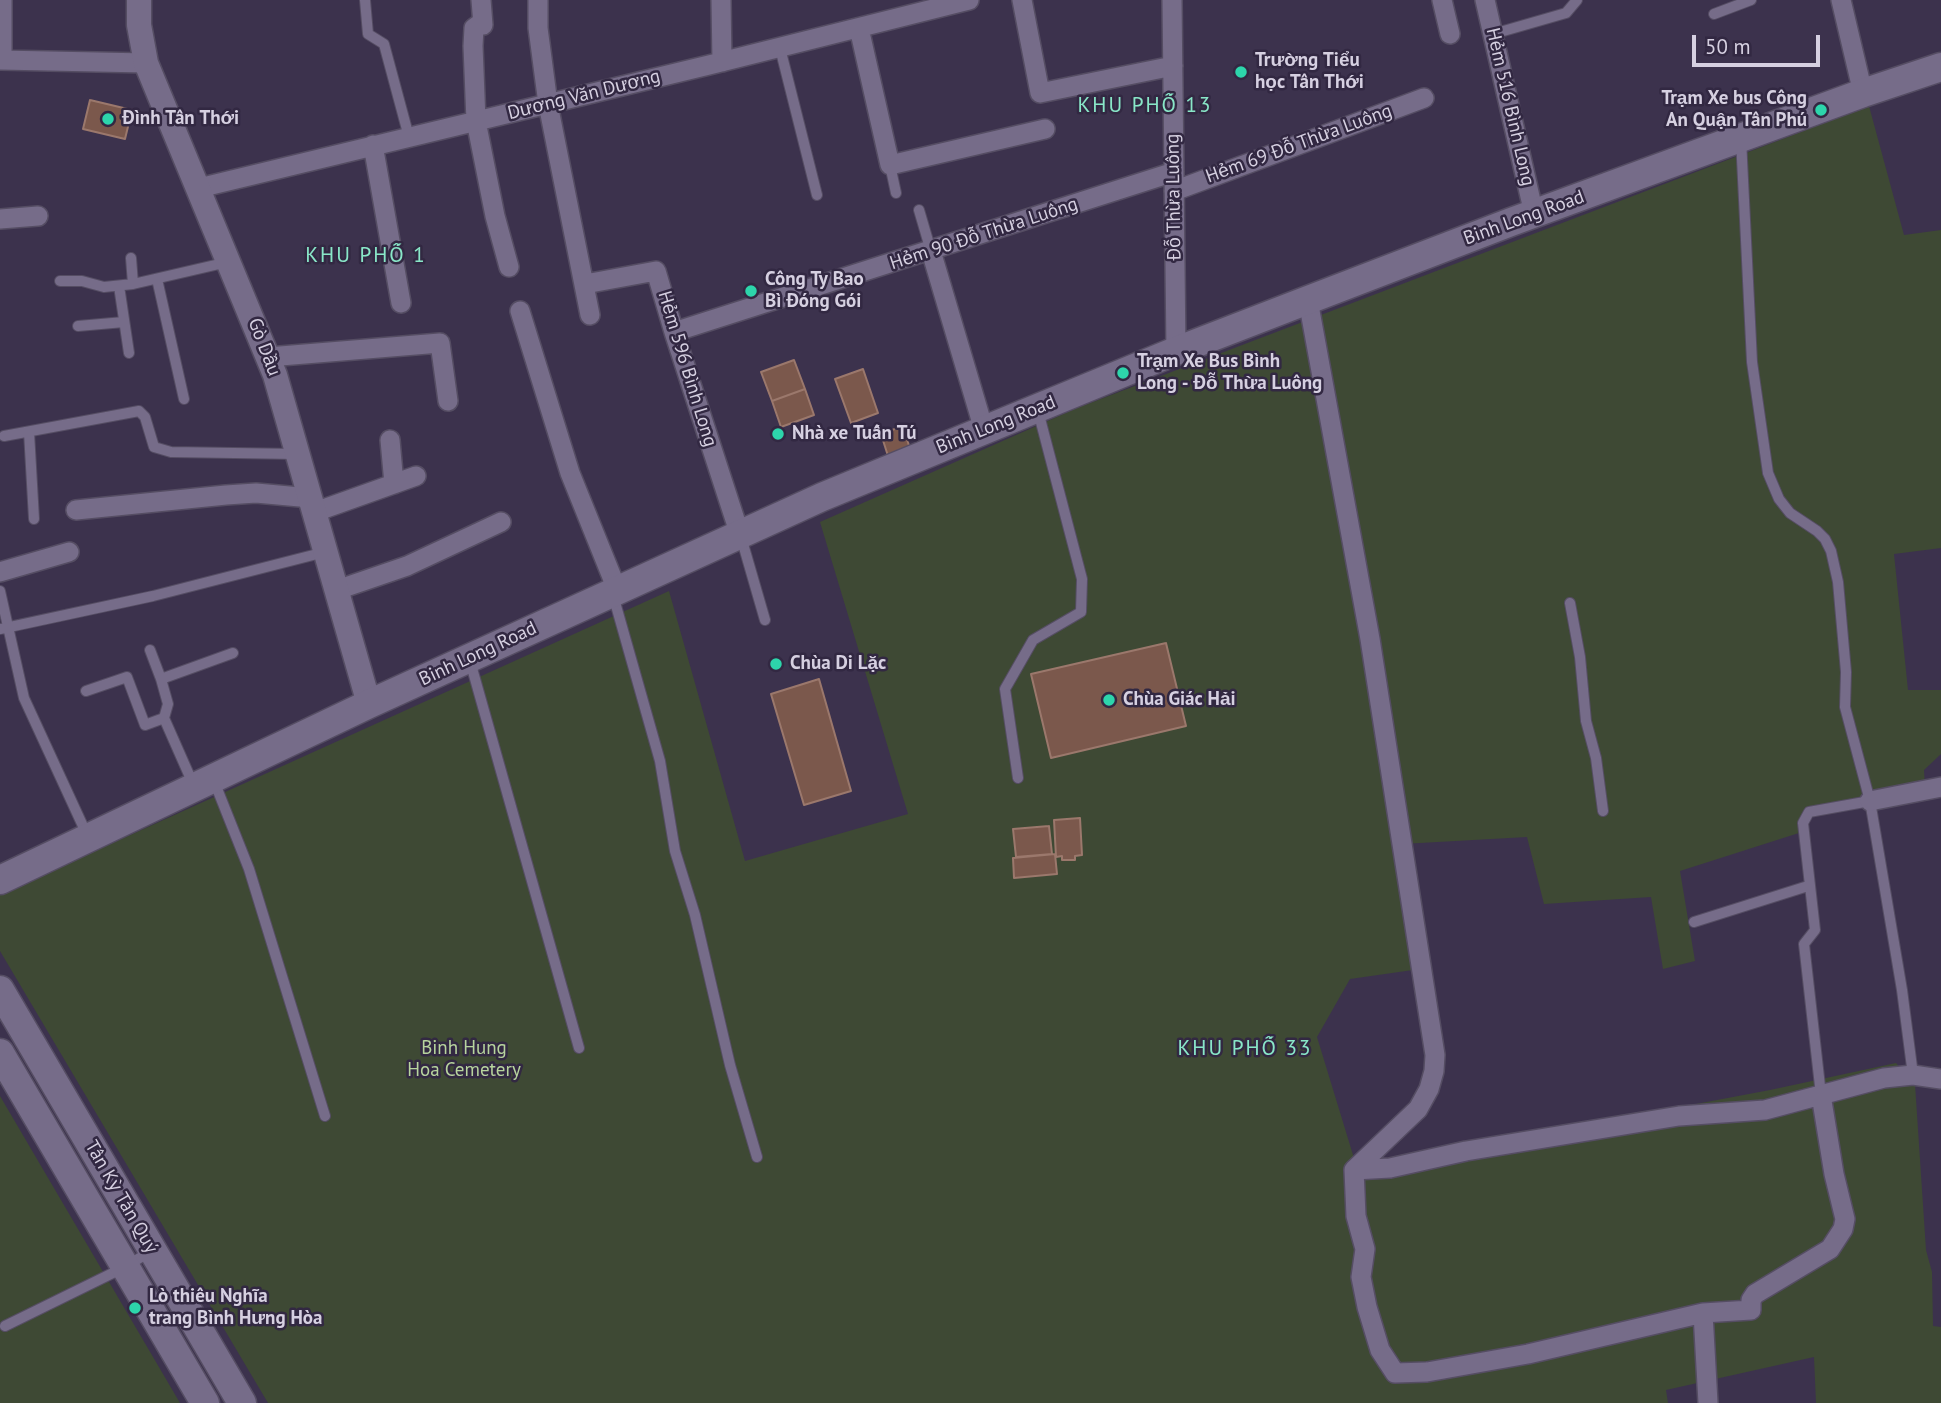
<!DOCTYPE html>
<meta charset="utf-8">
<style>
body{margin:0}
#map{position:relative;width:1941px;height:1403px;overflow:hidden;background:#3c324d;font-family:"PT Sans",sans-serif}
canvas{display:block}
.scale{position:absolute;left:1692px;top:35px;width:128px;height:32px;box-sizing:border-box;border:4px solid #d6d0e1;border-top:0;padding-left:9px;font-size:21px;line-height:24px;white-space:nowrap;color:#d6d0e1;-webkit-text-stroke:5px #322842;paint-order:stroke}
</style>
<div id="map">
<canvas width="1941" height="1403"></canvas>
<div class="scale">50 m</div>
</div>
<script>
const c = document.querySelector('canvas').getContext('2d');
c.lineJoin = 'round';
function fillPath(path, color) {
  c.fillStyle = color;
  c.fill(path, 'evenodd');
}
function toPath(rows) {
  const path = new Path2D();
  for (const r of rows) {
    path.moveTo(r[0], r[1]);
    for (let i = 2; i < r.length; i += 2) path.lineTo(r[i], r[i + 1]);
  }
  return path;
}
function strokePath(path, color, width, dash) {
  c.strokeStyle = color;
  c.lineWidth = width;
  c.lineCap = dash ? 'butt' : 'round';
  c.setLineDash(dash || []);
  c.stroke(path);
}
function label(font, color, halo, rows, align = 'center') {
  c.font = font + ' "PT Sans",sans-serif';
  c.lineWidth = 5;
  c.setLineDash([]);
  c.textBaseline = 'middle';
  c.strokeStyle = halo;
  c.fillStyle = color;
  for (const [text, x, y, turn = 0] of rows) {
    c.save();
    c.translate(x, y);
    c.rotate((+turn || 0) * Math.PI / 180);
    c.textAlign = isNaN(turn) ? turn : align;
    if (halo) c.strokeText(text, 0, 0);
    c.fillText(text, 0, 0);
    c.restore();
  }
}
const green = toPath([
 [1869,106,1904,235,1941,230,1941,548,1894,554,1908,690,1941,690,1941,754,1924,770,1925,788,1813,814,1802,832,1680,871,1695,961,1663,969,1651,897,1544,904,1527,837,1402,844,1413,970,1350,979,1317,1037,1357,1168,1770,1090,1896,1063,1915,1084,1926,1250,1932,1272,1933,1326,1941,1327,1941,1403,1816,1403,1814,1357,1666,1390,1668,1403,268,1403,0,951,0,894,669,591,745,861,908,814,820,522,1077,408],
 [0,1096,180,1403,0,1403]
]);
const building = toPath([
 [90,100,132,110,125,139,83,129,90,100],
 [794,360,805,389,772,401,761,372,794,360],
 [863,369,878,413,851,423,835,379,863,369],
 [805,389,814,415,781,427,772,401,805,389],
 [903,426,910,449,888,456,881,434,903,426],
 [1166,643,1186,726,1051,758,1031,674,1166,643],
 [819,679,851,791,804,805,771,694,819,679],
 [1080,818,1082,855,1075,856,1075,860,1062,860,1062,856,1056,857,1054,820,1080,818],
 [1049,826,1052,854,1016,857,1013,829,1049,826],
 [1055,854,1057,874,1014,878,1013,858,1055,854]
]);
const service = toPath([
 [365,0,368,34,384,44,409,137],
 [1714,14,1751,0],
 [1493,34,1566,13,1577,0],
 [780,48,817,195],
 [1741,139,1752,362,1768,473,1779,499,1790,513,1817,531,1825,539,1831,551,1838,582,1846,672,1845,707,1870,801,1902,990,1913,1075],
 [890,165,896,193],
 [919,210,931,251],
 [131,258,133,284],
 [157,279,184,399],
 [60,281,82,281,104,287,133,284,228,262],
 [119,286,129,353],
 [78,326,124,322],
 [29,432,34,519],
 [4,436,139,411,145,417,154,447,171,452,297,454],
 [741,537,765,620],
 [0,591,24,698,88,837],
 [613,595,660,761,675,851,695,915,730,1065,757,1157],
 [1570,603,1580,657,1586,721,1596,758,1603,811],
 [0,629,153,596,325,552],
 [150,650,161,679],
 [470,661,579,1048],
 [86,691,127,677,145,725,164,718],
 [1018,778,1005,689,1033,640,1081,612,1082,579,1038,411],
 [214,781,249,869,325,1116],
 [194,786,164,718,168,704,161,679,233,653],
 [1694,922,1808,886],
 [1821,1095,1804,944,1815,930,1803,823,1809,812,1870,801],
 [5,1326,125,1267,151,1251]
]);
const minor = toPath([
 [2,0,2,60],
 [481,0,483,25,478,25,474,28,473,46,476,121,495,216,509,267],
 [538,0,538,28,548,104,590,315],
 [721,0,722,62],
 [1022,0,1040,93,1173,66],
 [1172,0,1176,351],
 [1442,0,1450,34],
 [1485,0,1534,214],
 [1841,0,1863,93],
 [859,28,890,165,1045,129],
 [0,60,146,63],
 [373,145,401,303],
 [199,188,709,65,969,0],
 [1174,191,1424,98],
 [0,219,38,216],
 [931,251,984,430],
 [585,284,656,271,674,332,740,535],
 [1308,300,1370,639,1435,1055,1434,1071,1429,1089,1418,1109,1354,1170,1356,1216,1365,1249,1361,1277,1367,1307,1380,1350,1395,1373,1427,1372,1528,1354,1703,1313,1751,1310,1751,1300,1755,1294,1830,1249,1843,1229,1845,1219,1834,1174,1821,1095],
 [520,311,570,473,618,592],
 [674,332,1174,172],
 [268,357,440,343,448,401],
 [390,440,394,484],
 [76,510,226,495,256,493,311,498],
 [315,512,416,476],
 [0,572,69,552],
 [337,590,407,566,501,522],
 [1870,801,1941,787],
 [1354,1170,1390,1168,1466,1151,1679,1116,1765,1110,1884,1078,1913,1075,1941,1079],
 [1703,1313,1708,1403]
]);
const tertiary = toPath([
 [139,0,139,25,146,63,275,375,369,704]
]);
const secondary = toPath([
 [0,880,369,704,822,497,1176,351,1308,300,1511,222,1863,93,1941,67],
 [0,990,242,1403],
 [0,1053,205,1403]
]);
const markers = [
 [1241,72,7,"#2dd5ab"],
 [1821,110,7,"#2dd5ab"],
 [108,119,7,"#2dd5ab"],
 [751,291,7,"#2dd5ab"],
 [1123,373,7,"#2dd5ab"],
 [778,434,7,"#2dd5ab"],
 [776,664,7,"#2dd5ab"],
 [1109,700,7,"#2dd5ab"],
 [135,1308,7,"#2dd5ab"]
];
const poiNames = [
 ["Trường Tiểu",1255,61],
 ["học Tân Thới",1255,83],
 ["Trạm Xe bus Công",1807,99,"right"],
 ["An Quận Tân Phú",1807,121,"right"],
 ["Đình Tân Thới",122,119],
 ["Công Ty Bao",765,280],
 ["Bì Đóng Gói",765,302],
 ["Trạm Xe Bus Bình",1137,362],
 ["Long - Đỗ Thừa Luông",1137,384],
 ["Nhà xe Tuấn Tú",792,434],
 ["Chùa Di Lặc",790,664],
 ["Chùa Giác Hải",1123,700],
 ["Lò thiêu Nghĩa",149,1297],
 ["trang Bình Hưng Hòa",149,1319]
];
const streetNames = [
 ["Dương Văn Dương",584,95,-14],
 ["Hẻm 516 Bình Long",1510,107,77],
 ["Hẻm 69 Đỗ Thừa Luông",1299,144,-20],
 ["Đỗ Thừa Luông",1174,197,-91],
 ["Binh Long Road",1524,218,-20],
 ["Hẻm 90 Đỗ Thừa Luông",984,234,-18],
 ["Gò Dầu",264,347,69],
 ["Hẻm 596 Bình Long",687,369,73],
 ["Binh Long Road",996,425,-22],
 ["Binh Long Road",478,654,-25],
 ["Tân Kỳ Tân Quý",121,1197,60]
];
const parkNames = [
 ["Binh Hung",464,1049],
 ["Hoa Cemetery",464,1071]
];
const neighbourhoodNames = [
 ["KHU PHỐ 13",1145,106],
 ["KHU PHỐ 1",366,256],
 ["KHU PHỐ 33",1245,1049]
];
fillPath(green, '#3e4934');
fillPath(building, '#7b584c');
strokePath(building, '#9b786c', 2);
strokePath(service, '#554d63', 12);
strokePath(minor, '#554d63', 22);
strokePath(tertiary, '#554d63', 27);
strokePath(secondary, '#554d63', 31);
strokePath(service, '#766c89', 10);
strokePath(minor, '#766c89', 19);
strokePath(tertiary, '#766c89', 24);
strokePath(secondary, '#766c89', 28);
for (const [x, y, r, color] of markers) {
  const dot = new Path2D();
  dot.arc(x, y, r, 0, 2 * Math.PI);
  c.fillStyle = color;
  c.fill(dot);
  strokePath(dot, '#322842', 2.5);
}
label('bold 19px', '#d6d0e1', '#322842', poiNames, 'left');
label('19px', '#d6d0e1', '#322842', streetNames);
label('19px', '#b7d49d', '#322842', parkNames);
c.letterSpacing = '2px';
label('21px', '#89e7c8', '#322842', neighbourhoodNames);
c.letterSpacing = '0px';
</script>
